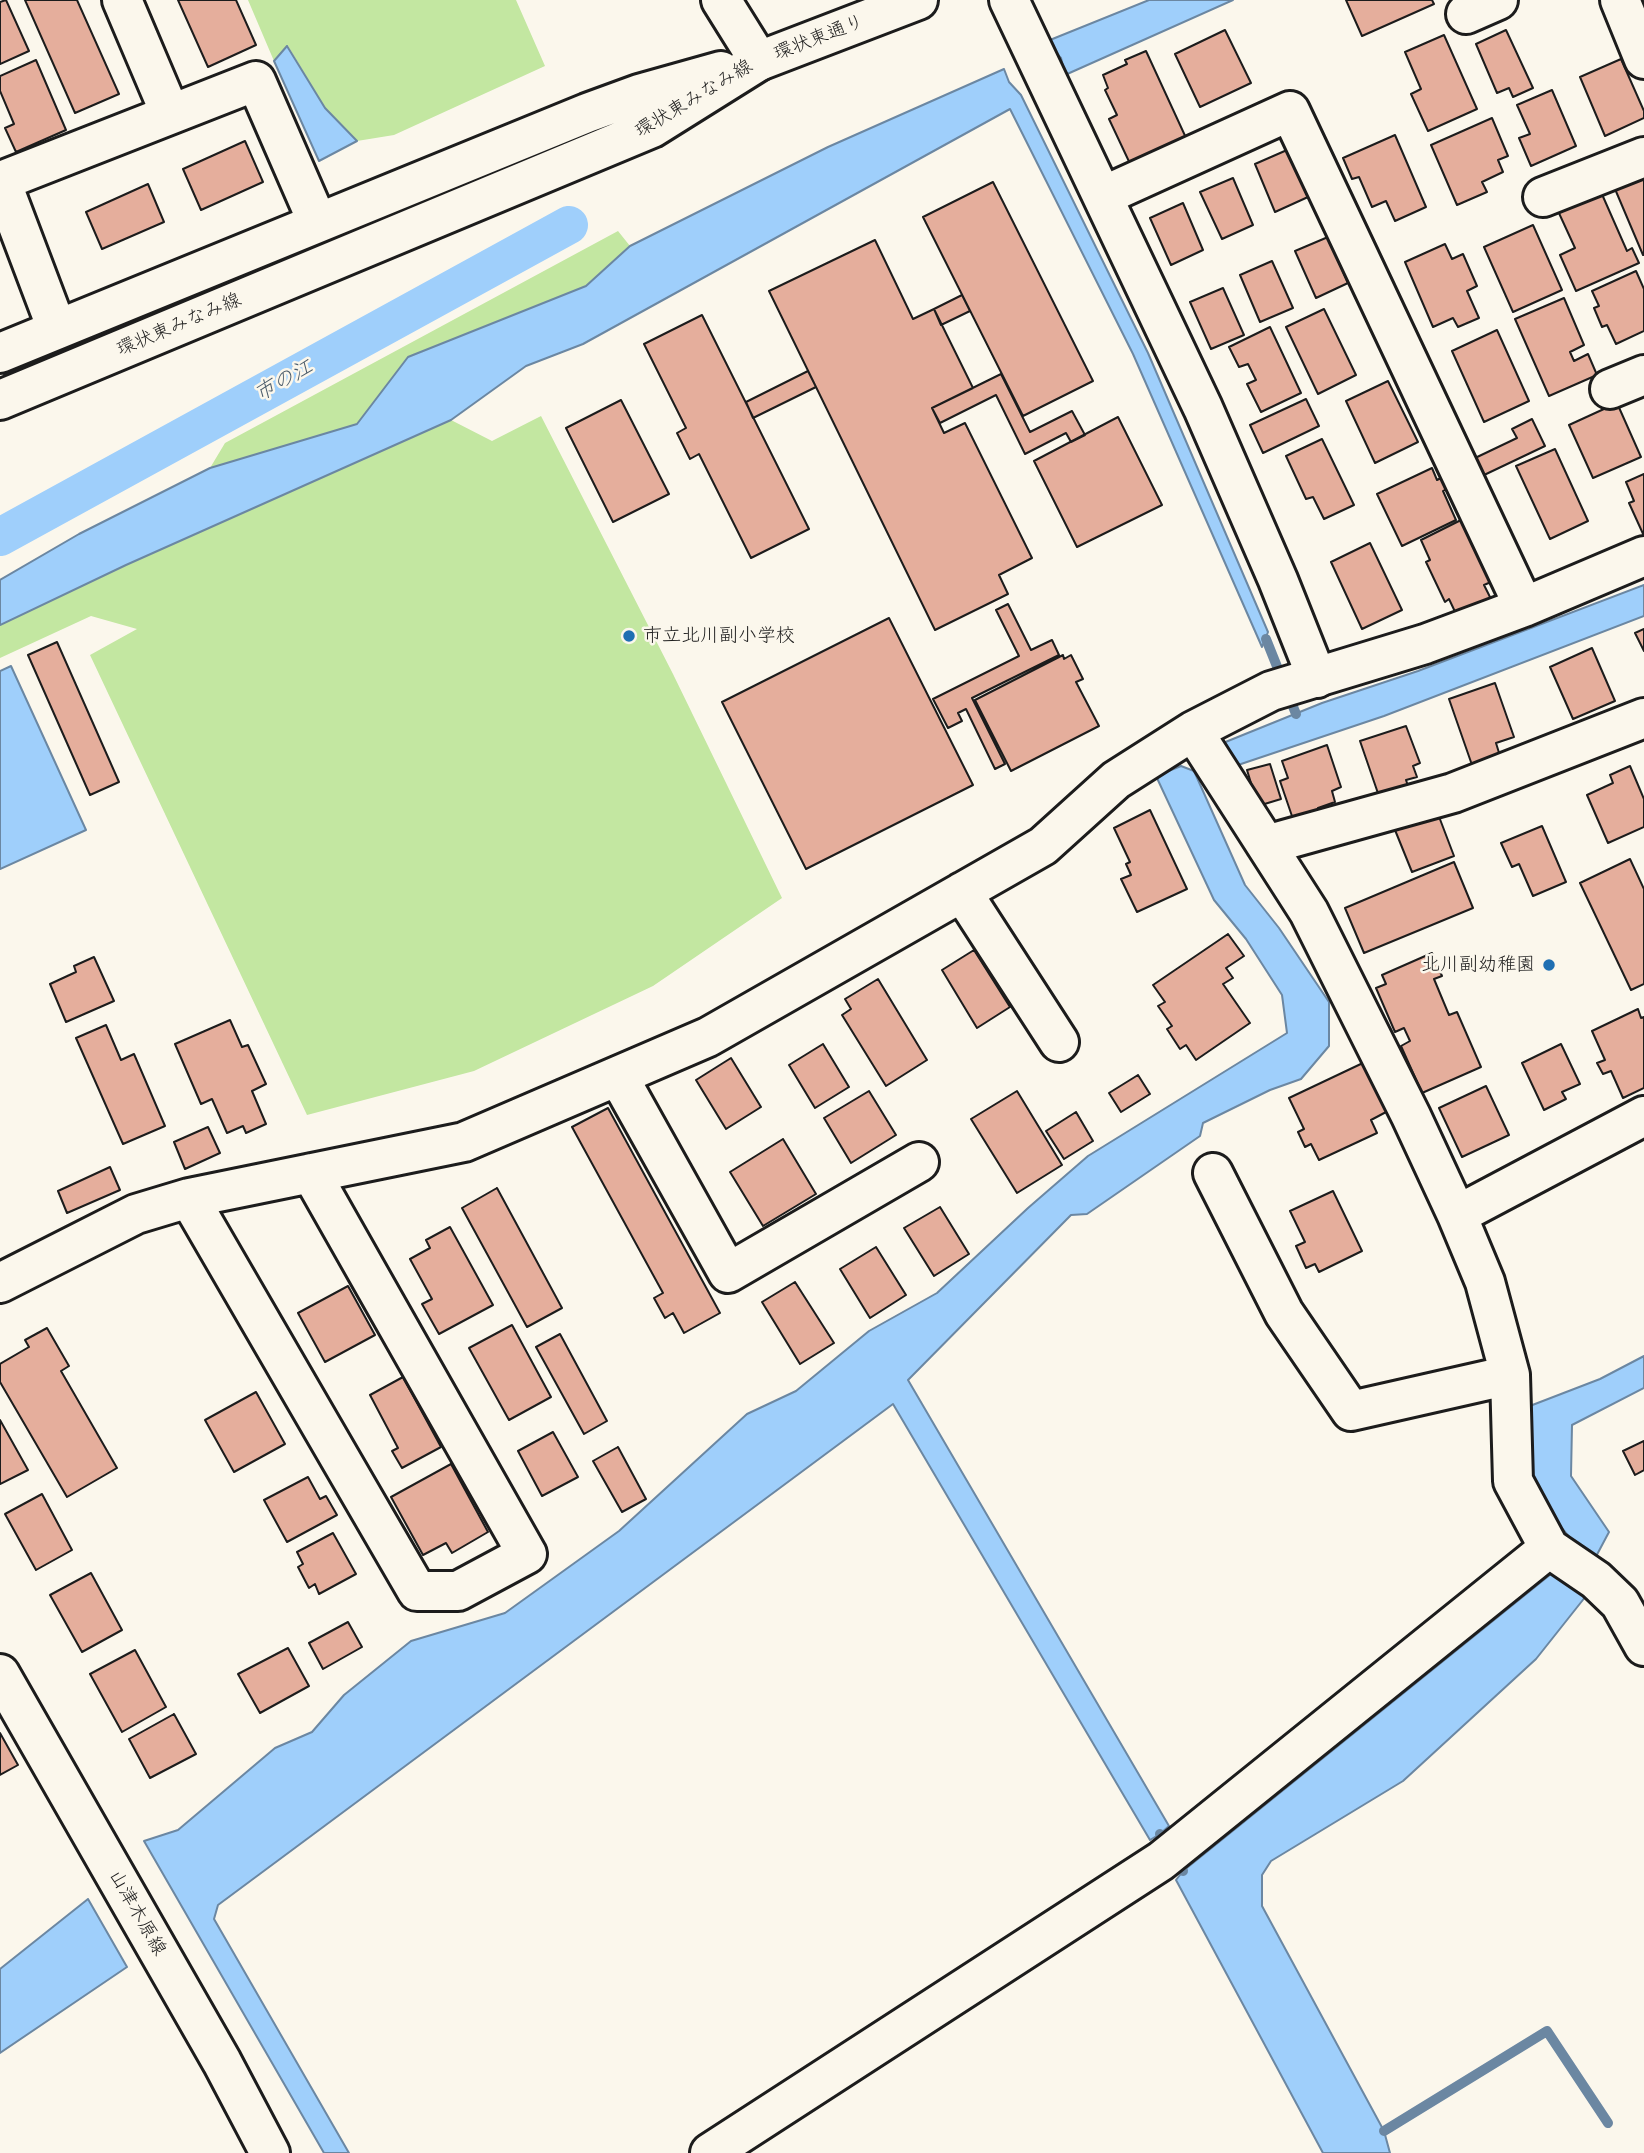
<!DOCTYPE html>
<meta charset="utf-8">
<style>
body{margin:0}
canvas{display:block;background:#fbf7ec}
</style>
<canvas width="1644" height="2153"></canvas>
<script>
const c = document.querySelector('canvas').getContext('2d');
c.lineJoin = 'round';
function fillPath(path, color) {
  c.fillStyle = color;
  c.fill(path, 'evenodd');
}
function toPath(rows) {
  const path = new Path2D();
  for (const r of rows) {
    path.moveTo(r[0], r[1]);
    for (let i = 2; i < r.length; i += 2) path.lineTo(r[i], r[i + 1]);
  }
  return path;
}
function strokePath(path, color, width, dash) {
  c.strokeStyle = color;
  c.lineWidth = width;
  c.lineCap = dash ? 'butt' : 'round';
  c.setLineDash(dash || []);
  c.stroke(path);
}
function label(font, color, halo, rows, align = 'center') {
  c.font = font + ' "Shantell Sans","Klee One",sans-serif';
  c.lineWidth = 5;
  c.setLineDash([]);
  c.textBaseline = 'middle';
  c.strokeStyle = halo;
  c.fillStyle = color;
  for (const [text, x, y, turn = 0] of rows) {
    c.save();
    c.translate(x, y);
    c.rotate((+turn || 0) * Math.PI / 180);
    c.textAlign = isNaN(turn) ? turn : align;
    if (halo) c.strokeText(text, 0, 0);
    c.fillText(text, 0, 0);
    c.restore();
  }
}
const green = toPath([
 [248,0,516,0,545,66,394,135,357,141,325,108,288,46,274,61],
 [618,231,630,246,586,286,408,357,357,424,210,468,225,443],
 [541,416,673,674,782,898,653,986,474,1071,307,1115,90,655,137,629,91,616,0,658,0,625,126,565,451,420,492,441]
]);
const water = toPath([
 [1149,0,1233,0,1065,75,1061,58,1045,42,1149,0],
 [287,46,325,108,357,141,319,161,274,61,287,46],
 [1004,69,1009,82,1021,95,1148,353,1268,632,1262,647,1133,354,1010,109,583,344,526,366,451,420,126,565,0,625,0,580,79,534,210,468,357,424,408,357,586,286,630,246,828,147,1004,69],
 [1644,585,1644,616,1384,716,1235,766,1223,743,1322,703,1418,671,1644,585],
 [11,666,86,830,0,869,0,671,11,666],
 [1181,766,1194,771,1245,885,1279,928,1329,1002,1329,1046,1301,1079,1270,1090,1203,1123,1200,1136,1087,1214,1071,1215,908,1380,1169,1826,1160,1834,1150,1840,893,1404,218,1905,214,1919,349,2153,324,2153,144,1841,178,1830,275,1748,312,1732,344,1695,411,1641,505,1613,619,1531,747,1414,796,1391,869,1331,937,1293,1028,1208,1088,1156,1287,1033,1282,995,1246,939,1214,900,1156,776,1181,766],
 [1644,1356,1644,1388,1572,1425,1571,1476,1609,1532,1592,1564,1555,1520,1529,1477,1522,1409,1600,1379,1644,1356],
 [1551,1574,1573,1580,1586,1596,1536,1659,1403,1781,1271,1861,1262,1875,1262,1906,1384,2131,1390,2153,1323,2153,1176,1880,1183,1871,1551,1574],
 [88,1899,127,1967,0,2053,0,1969,88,1899]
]);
const stream = toPath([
 [1266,639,1296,714],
 [1160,1834,1183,1871],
 [1384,2131,1547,2031,1608,2123]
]);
const canal = toPath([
 [0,537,569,225]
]);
const building = toPath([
 [6,0,29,51,0,64,0,2,6,0],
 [25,0,77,0,119,94,75,113,25,0],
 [178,0,236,0,256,45,208,67,178,0],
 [1346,0,1432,0,1434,4,1362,36,1346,0],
 [1225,30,1251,83,1200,107,1175,54,1225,30],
 [1506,30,1533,88,1513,97,1509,88,1497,93,1476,44,1506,30],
 [1444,35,1477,109,1428,131,1411,94,1421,89,1405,52,1444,35],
 [1146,51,1187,140,1133,170,1109,119,1117,115,1105,90,1108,88,1103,75,1127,64,1125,60,1146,51],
 [1621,59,1644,111,1644,118,1605,136,1580,77,1621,59],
 [36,60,66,130,16,152,5,128,14,124,0,91,0,76,36,60],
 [1552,90,1576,146,1531,166,1519,138,1530,134,1517,105,1552,90],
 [1492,118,1508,156,1498,160,1503,172,1482,182,1487,192,1457,205,1431,145,1492,118],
 [1395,135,1426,207,1395,221,1386,201,1372,207,1359,177,1352,179,1343,158,1395,135],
 [245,141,263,182,201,210,183,169,245,141],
 [1287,150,1308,197,1275,212,1255,164,1287,150],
 [1644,177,1644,255,1643,255,1615,189,1644,177],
 [1233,178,1253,225,1222,239,1200,192,1233,178],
 [993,182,1093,381,1023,416,923,217,993,182],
 [148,184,164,222,102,249,86,212,148,184],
 [1601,192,1627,251,1632,248,1639,263,1576,291,1560,255,1575,248,1558,211,1601,192],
 [1183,203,1203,250,1171,265,1150,218,1183,203],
 [1533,225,1562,290,1513,312,1484,247,1533,225],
 [1328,237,1348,283,1316,298,1295,251,1328,237],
 [875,240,913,319,934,309,973,388,932,408,944,433,965,423,1032,558,999,575,1008,594,935,630,769,291,875,240],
 [1445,244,1452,259,1463,254,1477,286,1467,291,1479,318,1458,327,1453,318,1433,327,1405,262,1445,244],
 [1272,261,1293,308,1260,322,1240,275,1272,261],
 [1636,271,1644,289,1644,331,1616,344,1607,325,1602,327,1594,308,1599,306,1592,291,1636,271],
 [1223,288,1244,335,1211,349,1190,302,1223,288],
 [962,295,970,311,941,325,934,309,962,295],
 [1564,298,1584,345,1570,352,1574,361,1588,354,1597,375,1549,396,1515,319,1564,298],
 [1324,309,1356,375,1318,394,1286,327,1324,309],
 [702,315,809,529,751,558,699,454,690,459,677,433,686,428,644,344,702,315],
 [1270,327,1301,393,1261,412,1247,384,1256,380,1248,364,1239,367,1229,347,1270,327],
 [1497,330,1529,401,1484,422,1452,351,1497,330],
 [808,371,816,387,753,418,746,402,808,371],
 [1001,374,1030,432,1072,411,1085,435,1071,442,1066,433,1025,454,996,395,940,423,932,408,1001,374],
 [1388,381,1418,442,1375,463,1346,401,1388,381],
 [1306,399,1319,426,1263,453,1250,425,1306,399],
 [621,400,669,494,613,522,566,428,621,400],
 [1617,403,1641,457,1593,478,1569,425,1617,403],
 [1118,417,1162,505,1077,547,1034,461,1118,417],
 [1532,419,1545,446,1482,476,1473,459,1517,438,1512,429,1532,419],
 [1322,439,1354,505,1324,519,1313,497,1306,499,1286,456,1322,439],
 [1555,449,1588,521,1550,539,1516,466,1555,449],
 [1432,468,1437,480,1445,476,1450,487,1443,491,1456,520,1402,546,1377,494,1432,468],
 [1644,474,1644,536,1629,503,1634,501,1626,482,1644,474],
 [1461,520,1491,582,1484,585,1492,601,1458,618,1449,599,1445,602,1426,562,1430,560,1421,540,1461,520],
 [1370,543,1402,610,1362,629,1331,562,1370,543],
 [1008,604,1031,650,1052,640,1059,655,972,698,1005,764,995,769,966,709,958,713,962,721,948,728,933,699,1019,656,996,610,1008,604],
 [889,618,973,785,806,869,722,702,889,618],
 [1644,629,1644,651,1635,633,1644,629],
 [57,642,119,782,90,795,28,655,57,642],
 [1592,648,1615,701,1573,719,1550,667,1592,648],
 [1063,655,1064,659,1071,655,1083,679,1076,682,1099,726,1011,771,975,700,1063,655],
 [1495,683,1514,737,1496,743,1500,756,1472,765,1449,699,1495,683],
 [1406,726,1420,763,1413,766,1417,777,1406,780,1410,792,1381,802,1360,741,1406,726],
 [1327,745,1341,787,1332,791,1335,802,1318,808,1320,813,1294,822,1280,781,1288,778,1282,761,1327,745],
 [1270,764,1281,799,1258,806,1247,770,1270,764],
 [1630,766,1644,799,1644,827,1608,843,1587,795,1613,783,1610,775,1630,766],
 [1150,810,1187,889,1137,912,1121,879,1131,875,1126,864,1130,862,1114,828,1150,810],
 [1438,814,1454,856,1412,872,1395,830,1438,814],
 [1542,826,1566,882,1533,896,1519,864,1512,867,1501,843,1542,826],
 [1630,859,1644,889,1644,984,1631,990,1580,883,1630,859],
 [1454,862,1473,908,1364,953,1345,908,1454,862],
 [1228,934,1244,956,1226,968,1233,978,1223,984,1250,1023,1196,1060,1186,1045,1180,1049,1167,1029,1172,1026,1158,1006,1165,1002,1153,985,1228,934],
 [974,950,1010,1007,977,1028,942,970,974,950],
 [1432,953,1442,976,1434,979,1449,1015,1457,1012,1481,1067,1422,1093,1401,1046,1410,1041,1404,1028,1395,1032,1376,988,1386,984,1382,975,1432,953],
 [94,957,114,1001,66,1022,50,984,76,972,74,966,94,957],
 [878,979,927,1060,886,1086,842,1015,851,1009,845,999,878,979],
 [1638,1009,1641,1018,1644,1017,1644,1088,1623,1098,1611,1071,1603,1074,1597,1063,1605,1060,1592,1031,1638,1009],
 [230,1020,242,1047,248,1045,266,1084,252,1091,266,1124,246,1133,243,1126,227,1133,212,1099,201,1104,175,1044,230,1020],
 [106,1025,121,1060,134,1054,165,1126,123,1144,76,1038,106,1025],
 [823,1044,849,1087,815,1108,789,1065,823,1044],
 [1561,1044,1580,1084,1562,1092,1566,1099,1544,1110,1522,1063,1561,1044],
 [731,1058,761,1107,726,1129,696,1080,731,1058],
 [1365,1062,1388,1111,1371,1120,1377,1133,1319,1160,1311,1144,1305,1147,1298,1132,1304,1129,1289,1098,1365,1062],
 [1138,1075,1150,1094,1121,1112,1109,1093,1138,1075],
 [1486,1086,1509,1135,1462,1157,1439,1108,1486,1086],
 [869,1091,896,1135,851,1163,824,1118,869,1091],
 [1017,1091,1062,1165,1017,1193,971,1119,1017,1091],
 [608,1108,720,1313,684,1333,673,1313,665,1318,654,1298,663,1293,572,1127,608,1108],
 [1076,1112,1093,1141,1064,1159,1046,1131,1076,1112],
 [208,1127,220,1153,185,1169,174,1142,208,1127],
 [783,1139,816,1194,763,1226,730,1172,783,1139],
 [110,1167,120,1190,67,1213,58,1191,110,1167],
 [497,1188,562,1308,527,1327,462,1208,497,1188],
 [1333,1191,1362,1251,1319,1272,1315,1264,1306,1268,1296,1246,1305,1242,1290,1211,1333,1191],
 [940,1207,969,1254,934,1276,904,1228,940,1207],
 [450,1227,493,1305,439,1334,422,1304,432,1299,410,1259,430,1248,426,1240,450,1227],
 [876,1247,906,1295,870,1318,840,1269,876,1247],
 [795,1282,834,1343,800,1364,762,1302,795,1282],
 [348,1286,375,1335,325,1362,298,1313,348,1286],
 [512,1325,551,1397,509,1420,469,1348,512,1325],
 [47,1328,69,1366,61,1371,117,1468,67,1497,0,1382,0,1364,29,1347,25,1340,47,1328],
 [560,1334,607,1421,584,1434,536,1347,560,1334],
 [403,1377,441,1447,402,1468,392,1451,398,1448,370,1395,403,1377],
 [256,1392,285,1444,234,1472,205,1420,256,1392],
 [0,1420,28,1470,0,1484,0,1420],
 [553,1432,578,1477,542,1496,518,1451,553,1432],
 [1644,1441,1644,1470,1635,1475,1623,1451,1644,1441],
 [618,1447,646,1499,622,1512,593,1461,618,1447],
 [451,1464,488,1532,452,1553,446,1543,423,1555,391,1497,451,1464],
 [308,1477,320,1499,326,1496,337,1515,287,1542,264,1500,308,1477],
 [42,1494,72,1550,36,1570,5,1514,42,1494],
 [333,1533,356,1574,319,1594,315,1584,309,1588,298,1567,303,1564,297,1552,333,1533],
 [91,1573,122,1630,82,1652,50,1595,91,1573],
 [348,1622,362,1647,323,1669,309,1643,348,1622],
 [288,1648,309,1686,260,1713,238,1674,288,1648],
 [135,1650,166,1707,122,1732,90,1674,135,1650],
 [174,1714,196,1754,150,1778,129,1739,174,1714],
 [0,1733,18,1765,0,1775,0,1733]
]);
const minor = toPath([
 [122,0,170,113],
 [1620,0,1644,59],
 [1466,14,1498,0],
 [1103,196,1290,111,1524,607],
 [1543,197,1644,157],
 [57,329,1,181,256,81,317,221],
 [1610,389,1644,375],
 [1193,731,1309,912,1411,1116,1457,1215,1485,1282,1510,1375,1513,1481,1549,1548,1596,1580,1620,1603,1644,1646],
 [1266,845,1453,793,1644,718],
 [962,892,1059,1042],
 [618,1076,728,1273,919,1162],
 [1213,1173,1284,1313,1351,1411,1510,1375],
 [189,1198,417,1591,458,1591,527,1554,311,1173],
 [1457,1215,1644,1116],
 [0,1283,136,1214,189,1198,464,1142,708,1037,1043,846,1116,780,1193,731,1271,691,1425,644,1524,607,1644,556],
 [710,2153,1161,1861,1549,1548]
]);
const tertiary = toPath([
 [1009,0,1203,408,1278,580,1317,678],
 [0,353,587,113,639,94,721,71],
 [0,400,652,128,759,61],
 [0,1674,222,2062,270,2153]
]);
const secondary = toPath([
 [721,0,759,61,918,0]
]);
const markers = [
 [629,636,7,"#1f6fb2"],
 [1549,965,7,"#1f6fb2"]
];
const streetNames = [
 ["環状東通り",819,38,-21],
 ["環状東みなみ線",694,99,-31],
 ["環状東みなみ線",179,325,-23],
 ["山津木原線",137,1913,60]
];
const poiNames = [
 ["市立北川副小学校",643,636],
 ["北川副幼稚園",1535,965,"right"]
];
const waterNames = [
 ["市の江",284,381,-29]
];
fillPath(green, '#c3e7a1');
fillPath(water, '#9fcffb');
strokePath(water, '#6b87a2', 2);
strokePath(stream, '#6b87a2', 10);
strokePath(canal, '#9fcffb', 38);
fillPath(building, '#e5ae9c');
strokePath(building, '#1c1c1c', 2);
strokePath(minor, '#1c1c1c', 44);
strokePath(tertiary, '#1c1c1c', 44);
strokePath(secondary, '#1c1c1c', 44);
strokePath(minor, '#fbf7ec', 38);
strokePath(tertiary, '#fbf7ec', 38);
strokePath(secondary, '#fbf7ec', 38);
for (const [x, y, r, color] of markers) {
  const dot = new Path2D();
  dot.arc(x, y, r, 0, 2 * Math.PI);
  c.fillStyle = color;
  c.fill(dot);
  strokePath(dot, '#fbf7ec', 2.5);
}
label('19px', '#1c1c1c', '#fbf7ec', streetNames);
label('19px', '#1c1c1c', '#fbf7ec', poiNames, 'left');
label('italic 21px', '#4a5b6a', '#fbf7ec', waterNames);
</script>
